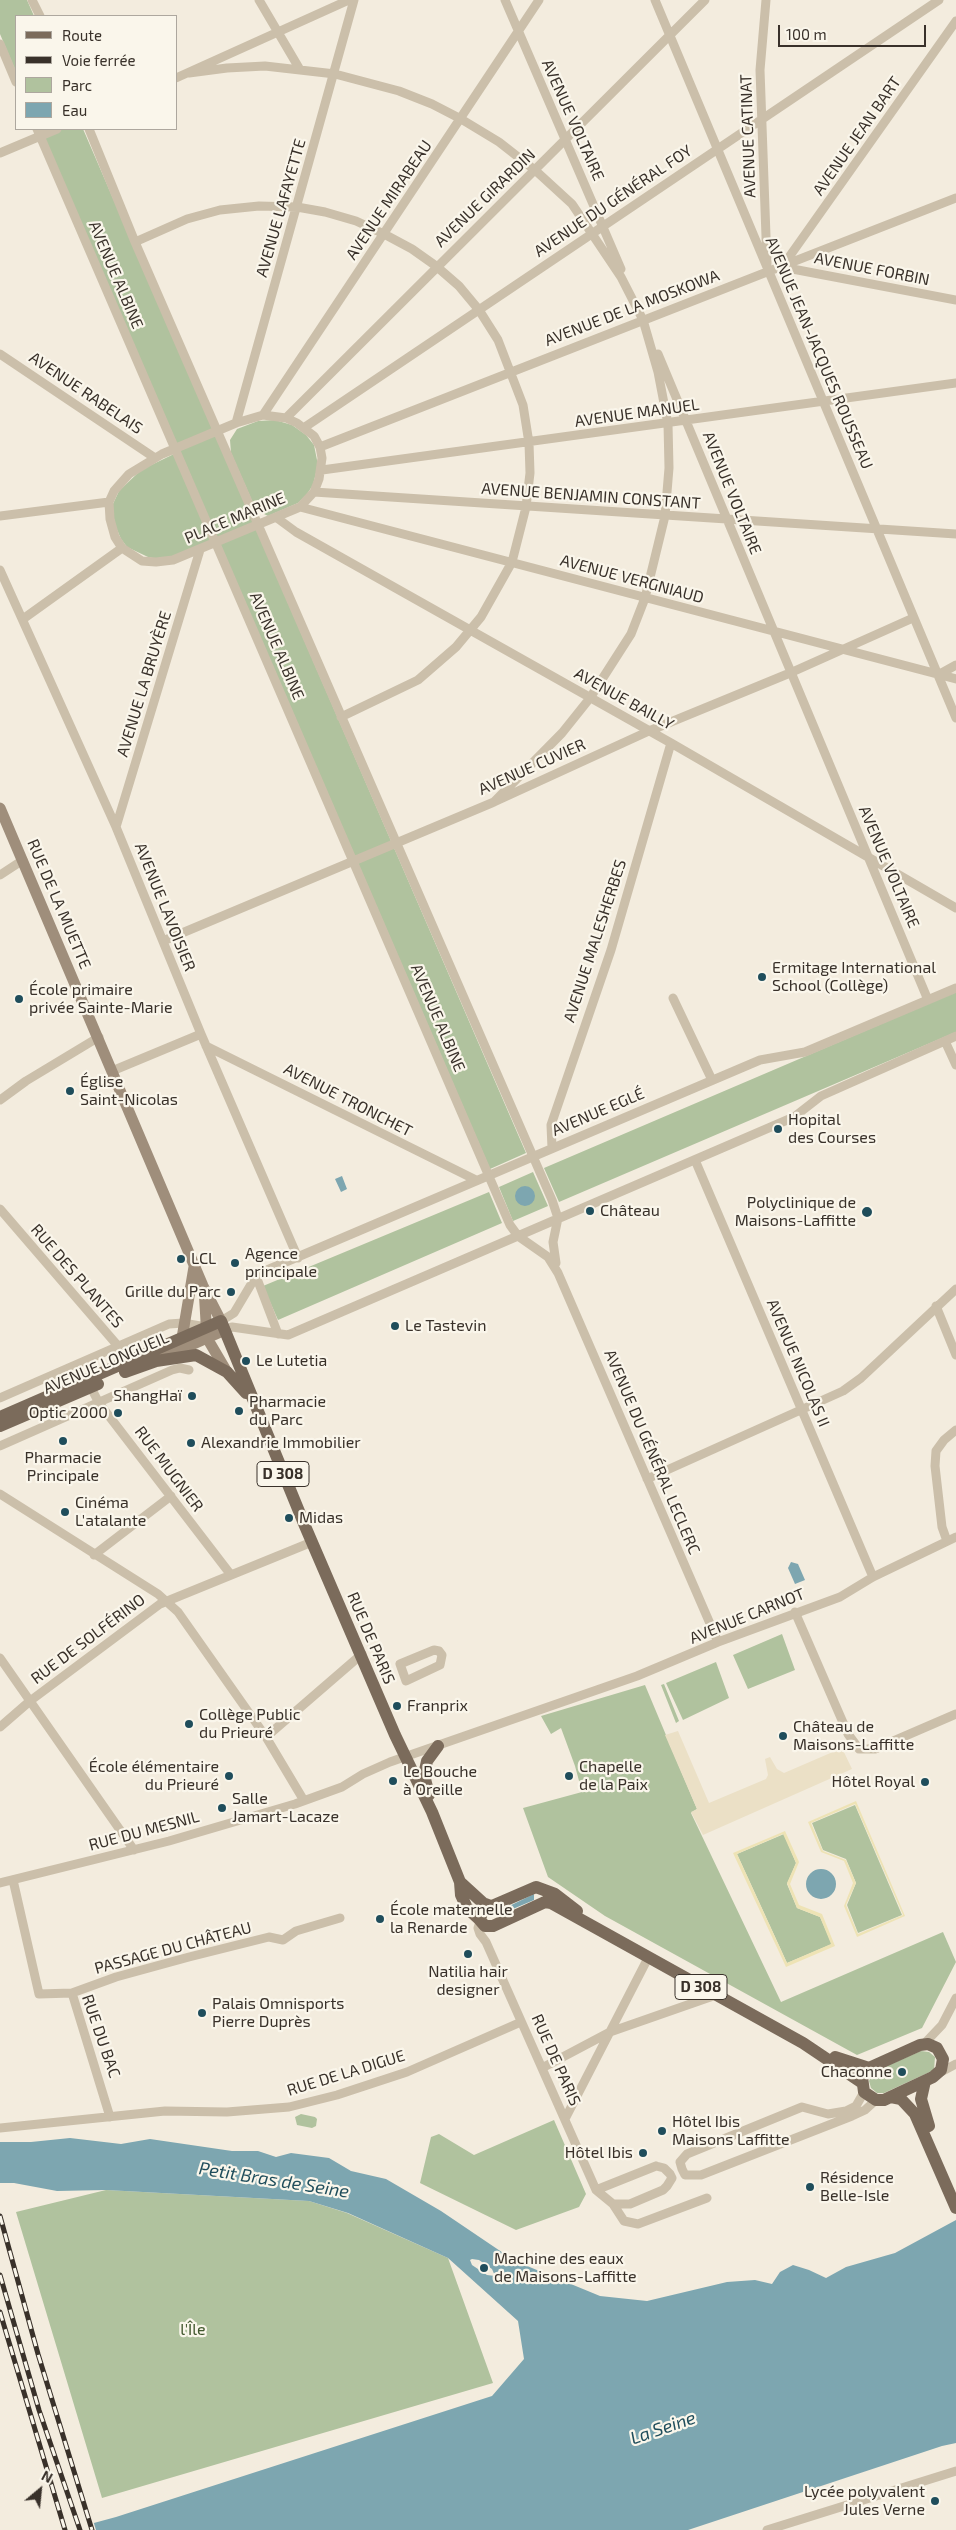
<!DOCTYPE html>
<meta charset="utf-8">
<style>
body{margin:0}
#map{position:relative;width:956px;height:2530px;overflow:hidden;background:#f3ecde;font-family:"Exo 2",sans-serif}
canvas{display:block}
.legend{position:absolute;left:15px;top:15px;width:162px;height:115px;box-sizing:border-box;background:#faf6eb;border:1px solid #ada79e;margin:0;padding:6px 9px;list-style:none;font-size:15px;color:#39312a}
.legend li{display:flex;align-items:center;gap:10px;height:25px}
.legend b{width:25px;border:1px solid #ada79e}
.north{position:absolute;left:15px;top:2465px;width:50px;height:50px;-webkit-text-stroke:4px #faf6eb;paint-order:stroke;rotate:28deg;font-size:14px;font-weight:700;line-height:20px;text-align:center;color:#39312a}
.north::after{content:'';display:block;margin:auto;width:18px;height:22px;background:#39312a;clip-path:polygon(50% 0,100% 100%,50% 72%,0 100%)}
.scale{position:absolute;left:778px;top:25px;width:148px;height:22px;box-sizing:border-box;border:2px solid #39312a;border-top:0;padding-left:6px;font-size:15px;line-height:18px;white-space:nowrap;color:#39312a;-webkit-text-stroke:4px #faf6eb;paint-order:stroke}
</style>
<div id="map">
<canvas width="956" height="2530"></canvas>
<ul class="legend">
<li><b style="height:6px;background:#7b6b5b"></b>Route</li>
<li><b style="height:6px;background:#39312a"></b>Voie ferrée</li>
<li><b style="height:14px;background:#b0c29e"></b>Parc</li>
<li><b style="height:14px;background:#7da6b0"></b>Eau</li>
</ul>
<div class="north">N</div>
<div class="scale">100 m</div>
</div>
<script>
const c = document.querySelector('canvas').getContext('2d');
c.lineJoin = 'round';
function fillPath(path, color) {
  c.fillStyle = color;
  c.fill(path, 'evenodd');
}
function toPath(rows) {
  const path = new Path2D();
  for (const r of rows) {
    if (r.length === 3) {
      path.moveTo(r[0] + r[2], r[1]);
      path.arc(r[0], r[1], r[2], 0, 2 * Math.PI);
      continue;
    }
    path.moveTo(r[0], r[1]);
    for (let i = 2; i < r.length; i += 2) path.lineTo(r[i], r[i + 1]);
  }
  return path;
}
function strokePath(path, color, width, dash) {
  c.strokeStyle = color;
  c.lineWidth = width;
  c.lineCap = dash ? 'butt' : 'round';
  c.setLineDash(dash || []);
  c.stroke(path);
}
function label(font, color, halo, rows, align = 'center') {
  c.font = font + ' "Exo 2",sans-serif';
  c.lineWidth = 4.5;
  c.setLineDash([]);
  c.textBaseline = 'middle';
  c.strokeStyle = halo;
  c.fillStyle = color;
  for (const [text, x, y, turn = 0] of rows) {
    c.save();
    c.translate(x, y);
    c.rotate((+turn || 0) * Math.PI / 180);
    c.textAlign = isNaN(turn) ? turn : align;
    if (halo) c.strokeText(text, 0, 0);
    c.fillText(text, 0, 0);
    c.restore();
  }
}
const green = toPath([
 [0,0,27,0,34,16,16,16,16,72,0,34],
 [41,129,83,129,526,1153,490,1169],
 [275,420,292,425,306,435,314,445,318,465,313,485,307,494,298,503,268,516,256,510,231,453,230,440,237,429,258,421],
 [174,454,211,542,174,556,158,559,148,557,127,547,121,539,115,525,112,506,119,491,141,470],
 [956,992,956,1032,559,1202,544,1168],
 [533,1172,548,1206,513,1221,499,1187],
 [489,1192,502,1223,278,1320,263,1286],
 [782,1634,795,1670,748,1689,733,1655],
 [716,1662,729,1698,683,1720,666,1683],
 [664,1684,679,1721,676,1723,661,1685],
 [645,1685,697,1809,691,1813,781,2002,943,1932,956,1962,922,2028,857,2055,605,1916,548,1877,523,1808,582,1792,575,1766,561,1728,551,1734,541,1716],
 [855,1805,902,1915,858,1933,847,1905,856,1883,846,1859,823,1850,812,1823],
 [784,1834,796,1863,787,1884,797,1908,820,1917,832,1944,787,1963,737,1854],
 [921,2051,929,2052,935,2057,934,2070,884,2093,877,2093,871,2088,869,2081,873,2072],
 [301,2114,315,2117,317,2119,316,2126,312,2128,297,2125,295,2117],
 [554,2120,586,2194,579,2207,516,2230,420,2183,431,2137,439,2134,474,2155],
 [106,2190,309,2201,347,2213,448,2258,493,2383,102,2498,16,2212]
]);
const sand = toPath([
 [856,1801,905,1916,857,1937,844,1906,853,1883,844,1861,821,1852,808,1822],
 [855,1804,903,1915,858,1934,846,1905,856,1883,846,1860,823,1851,811,1823],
 [785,1831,799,1862,790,1884,799,1905,822,1914,835,1946,786,1967,733,1853],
 [783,1834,796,1863,787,1883,797,1908,820,1917,831,1944,787,1963,737,1854]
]);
const plaza = toPath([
 [678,1731,709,1803,766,1779,768,1775,765,1759,770,1757,777,1769,784,1773,842,1748,852,1769,703,1835,691,1812,697,1809,665,1735]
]);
const water = toPath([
 [342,1176,347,1189,341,1192,335,1179],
 [525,1196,10],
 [791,1562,798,1564,805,1580,795,1584,788,1568],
 [821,1884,15],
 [534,1894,534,1900,501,1914,497,1912],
 [70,2138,121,2144,150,2139,232,2151,258,2151,276,2157,291,2153,329,2158,351,2171,386,2179,441,2211,515,2261,600,2296,647,2301,727,2282,755,2280,772,2284,780,2272,793,2265,809,2270,826,2278,846,2267,895,2253,956,2220,956,2443,942,2446,688,2530,68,2530,116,2517,492,2396,524,2359,518,2321,448,2258,348,2213,309,2201,106,2190,57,2191,14,2183,0,2183,0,2142,31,2142],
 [472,2259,479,2260,492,2269,495,2276,487,2275,472,2265,470,2260]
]);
const pier = toPath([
 [93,2520,96,2530,65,2530,67,2528]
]);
const street = toPath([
 [32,0,40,16],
 [259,0,299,68],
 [505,0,621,269],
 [655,0,956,718],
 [766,0,760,70,767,264],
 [956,21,782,267,956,300],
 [0,44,16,82],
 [189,73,227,68,265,66,335,74,399,91,432,104,461,119,499,142,536,171,572,204,621,277,643,320,658,372,668,424,669,468,665,516,645,598,631,634,590,698,562,733,494,802],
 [176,78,349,0],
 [37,129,510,1225,518,1236,548,1257,558,1273,718,1642],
 [89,129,135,242,552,1200,558,1218,553,1242,556,1263],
 [0,153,57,129],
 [135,242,187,219,220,210,259,206,297,207,325,212,356,221,384,234,412,249,436,266,459,286,479,310,498,340,523,405,529,443,530,473,526,507,512,562,481,617,456,647,418,680,341,717],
 [0,354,155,458],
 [658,354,928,1000],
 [263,415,286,418,297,423,314,436,320,447,322,458,319,479,314,492,300,507,173,560,156,562,142,561,122,548,115,537,110,519,109,502,114,491,129,474,162,454,236,423,263,415],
 [263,415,539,0],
 [286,418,705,0],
 [236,423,354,0],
 [305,427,939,0],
 [320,447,956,198],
 [322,470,956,383],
 [314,492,956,534],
 [300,507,956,679],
 [0,516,109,502],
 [277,518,296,532,671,743,956,908],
 [0,570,116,827,201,1034,298,1258],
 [23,619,122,548],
 [938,675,956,665],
 [116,827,200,550],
 [0,875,23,860],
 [163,941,494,802,649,731,790,673,913,618],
 [673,998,712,1080],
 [945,1041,956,1065],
 [206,1046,476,1180],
 [112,1071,201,1034],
 [0,1100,26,1081,99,1037],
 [552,1148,551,1125,611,950,671,743],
 [695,1160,873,1577],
 [0,1209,124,1353,134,1360],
 [256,1276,278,1334],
 [936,1306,956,1355],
 [221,1321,234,1313,256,1276,260,1273,760,1060,805,1052,956,988],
 [225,1330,232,1327,288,1335,794,1117,821,1096,956,1036],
 [88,1382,99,1403,231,1575],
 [0,1398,169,1324,183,1323,206,1327],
 [0,1446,172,1370,180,1368,189,1370],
 [647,1479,843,1391,861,1378,956,1289],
 [0,1494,158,1594,178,1612,266,1737,303,1799],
 [947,1541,942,1527,935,1466,936,1451,944,1440,956,1430],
 [94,1555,171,1496],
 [795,1612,848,1734,859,1749,875,1749,956,1714],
 [434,1650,439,1651,442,1655,440,1665,406,1681,400,1664,434,1650],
 [0,1658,134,1850],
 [0,1727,30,1701,160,1604,312,1542],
 [266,1737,362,1654],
 [13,1880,39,1994,72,1993,110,2117],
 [0,1883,169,1841,295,1804,342,1787,363,1774,390,1762,637,1676,718,1642,840,1597,873,1577,956,1537],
 [480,1922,478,1928,480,1934,486,1942,596,2190],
 [72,1993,116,1977,189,1957,269,1937,283,1940,296,1931,340,1918],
 [924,2044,942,2025,956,1998],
 [542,2068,610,2032,716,1995],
 [939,2073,956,2064],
 [864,2092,856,2106,846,2111,828,2114,802,2107,687,2154,680,2162,682,2169,685,2175,701,2175,852,2116,865,2110,876,2100],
 [565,2119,648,1958],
 [0,2128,165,2111,227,2112,289,2107,337,2095,407,2072,521,2022],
 [656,2166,664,2168,670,2174,672,2178,667,2186,663,2190,630,2204,613,2204,596,2190,656,2166],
 [613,2204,624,2221,638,2224,707,2198],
 [767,2530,956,2471]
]);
const secondary = toPath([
 [0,808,203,1286,221,1321],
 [204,1288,207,1338,227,1372],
 [182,1338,194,1267],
 [162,1358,225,1330]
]);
const primary = toPath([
 [125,1372,156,1361,196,1355,227,1372,246,1393],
 [0,1417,221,1321,305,1526,395,1735,432,1812,460,1882,461,1895,467,1908,479,1919],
 [0,1426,98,1384],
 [429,1795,424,1775,427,1761,438,1746],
 [460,1882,483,1903,491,1906],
 [545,1902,551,1903,803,2043,861,2082],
 [545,1902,493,1926,485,1926,479,1919,485,1909,536,1887,555,1894,577,1911],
 [928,2044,937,2048,943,2059,941,2070,933,2077,884,2100,876,2100,864,2092,862,2077,869,2068,920,2045,928,2044],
 [835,2057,869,2068],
 [925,2081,921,2099,929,2126],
 [891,2097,901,2099,915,2114,956,2208]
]);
const rail = toPath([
 [0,2216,38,2354,92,2530],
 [0,2275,39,2410,80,2530],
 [0,2312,65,2530]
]);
const markers = [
 [762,977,5,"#1f4d5b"],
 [19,999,5,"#1f4d5b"],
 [70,1091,5,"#1f4d5b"],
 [778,1129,5,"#1f4d5b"],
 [590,1211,5,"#1f4d5b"],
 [867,1212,6,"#1f4d5b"],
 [181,1259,5,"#1f4d5b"],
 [235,1263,5,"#1f4d5b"],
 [231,1292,5,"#1f4d5b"],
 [395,1326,5,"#1f4d5b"],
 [246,1361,5,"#1f4d5b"],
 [192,1396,5,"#1f4d5b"],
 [239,1411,5,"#1f4d5b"],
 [118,1413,5,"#1f4d5b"],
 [63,1441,5,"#1f4d5b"],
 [191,1443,5,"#1f4d5b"],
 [65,1512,5,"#1f4d5b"],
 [289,1518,5,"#1f4d5b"],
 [397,1706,5,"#1f4d5b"],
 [189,1724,5,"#1f4d5b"],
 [783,1736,5,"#1f4d5b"],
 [229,1776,5,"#1f4d5b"],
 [569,1776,5,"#1f4d5b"],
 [393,1781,5,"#1f4d5b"],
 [925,1782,5,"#1f4d5b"],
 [222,1808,5,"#1f4d5b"],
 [380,1919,5,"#1f4d5b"],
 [468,1954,5,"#1f4d5b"],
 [202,2013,5,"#1f4d5b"],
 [902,2072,5,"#1f4d5b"],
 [662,2131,5,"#1f4d5b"],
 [643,2153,5,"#1f4d5b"],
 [810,2187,5,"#1f4d5b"],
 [484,2268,5,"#1f4d5b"],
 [935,2501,5,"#1f4d5b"]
];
const shields = [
 [283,1474,52],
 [701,1987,52]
];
const shieldNames = [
 ["D 308",283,1474],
 ["D 308",701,1987]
];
const streetNames = [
 ["AVENUE VOLTAIRE",573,120,66],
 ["AVENUE CATINAT",748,136,-92],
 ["AVENUE JEAN BART",857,136,-55],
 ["AVENUE GIRARDIN",485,198,-44],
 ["AVENUE MIRABEAU",389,200,-56],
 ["AVENUE DU GÉNÉRAL FOY",613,201,-34],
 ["AVENUE LAFAYETTE",281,208,-74],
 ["AVENUE FORBIN",872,269,11],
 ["AVENUE ALBINE",116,275,67],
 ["AVENUE DE LA MOSKOWA",632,308,-21],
 ["AVENUE JEAN-JACQUES ROUSSEAU",819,353,67],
 ["AVENUE RABELAIS",86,393,34],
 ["AVENUE MANUEL",637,413,-8],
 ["AVENUE VOLTAIRE",732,493,68],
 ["AVENUE BENJAMIN CONSTANT",591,496,4],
 ["PLACE MARINE",235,518,-23],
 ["AVENUE VERGNIAUD",632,579,15],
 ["AVENUE ALBINE",277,646,67],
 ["AVENUE LA BRUYÈRE",144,684,-73],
 ["AVENUE BAILLY",624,699,29],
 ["AVENUE CUVIER",532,767,-24],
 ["AVENUE VOLTAIRE",889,867,67],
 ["RUE DE LA MUETTE",59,904,67],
 ["AVENUE LAVOISIER",165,907,68],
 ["AVENUE MALESHERBES",595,941,-72],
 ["AVENUE ALBINE",438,1018,67],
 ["AVENUE TRONCHET",348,1100,27],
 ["AVENUE EGLÉ",598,1112,-23],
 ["RUE DES PLANTES",77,1276,49],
 ["AVENUE LONGUEIL",106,1363,-23],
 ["AVENUE NICOLAS II",798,1363,67],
 ["AVENUE DU GÉNÉRAL LECLERC",652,1452,67],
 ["RUE MUGNIER",169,1469,53],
 ["AVENUE CARNOT",747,1616,-22],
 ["RUE DE PARIS",371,1638,67],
 ["RUE DE SOLFÉRINO",88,1639,-37],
 ["RUE DU MESNIL",144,1831,-15],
 ["PASSAGE DU CHÂTEAU",173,1948,-15],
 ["RUE DU BAC",101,2036,71],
 ["RUE DE PARIS",556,2060,66],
 ["RUE DE LA DIGUE",346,2073,-17]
];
const poiNames = [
 ["Ermitage International",772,968],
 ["School (Collège)",772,986],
 ["École primaire",29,990],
 ["privée Sainte-Marie",29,1008],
 ["Église",80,1082],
 ["Saint-Nicolas",80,1100],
 ["Hopital",788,1120],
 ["des Courses",788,1138],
 ["Polyclinique de",856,1203,"right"],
 ["Maisons-Laffitte",856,1221,"right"],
 ["Château",600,1211],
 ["Agence",245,1254],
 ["principale",245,1272],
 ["LCL",191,1259],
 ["Grille du Parc",221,1292,"right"],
 ["Le Tastevin",405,1326],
 ["Le Lutetia",256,1361],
 ["ShangHaï",182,1396,"right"],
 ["Pharmacie",249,1402],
 ["du Parc",249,1420],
 ["Optic 2000",108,1413,"right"],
 ["Alexandrie Immobilier",201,1443],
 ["Pharmacie",63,1458,"center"],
 ["Principale",63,1476,"center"],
 ["Cinéma",75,1503],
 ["L'atalante",75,1521],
 ["Midas",299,1518],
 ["Franprix",407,1706],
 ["Collège Public",199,1715],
 ["du Prieuré",199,1733],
 ["Château de",793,1727],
 ["Maisons-Laffitte",793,1745],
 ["École élémentaire",219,1767,"right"],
 ["du Prieuré",219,1785,"right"],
 ["Chapelle",579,1767],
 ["de la Paix",579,1785],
 ["Le Bouche",403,1772],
 ["à Oreille",403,1790],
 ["Hôtel Royal",915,1782,"right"],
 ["Salle",232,1799],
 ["Jamart-Lacaze",232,1817],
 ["École maternelle",390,1910],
 ["la Renarde",390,1928],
 ["Natilia hair",468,1972,"center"],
 ["designer",468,1990,"center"],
 ["Palais Omnisports",212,2004],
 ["Pierre Duprès",212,2022],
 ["Chaconne",892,2072,"right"],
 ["Hôtel Ibis",672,2122],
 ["Maisons Laffitte",672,2140],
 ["Hôtel Ibis",633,2153,"right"],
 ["Résidence",820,2178],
 ["Belle-Isle",820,2196],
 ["Machine des eaux",494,2259],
 ["de Maisons-Laffitte",494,2277],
 ["Lycée polyvalent",925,2492,"right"],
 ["Jules Verne",925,2510,"right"]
];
const parkNames = [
 ["l'Île",193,2330]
];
const waterNames = [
 ["Petit Bras de Seine",274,2180,9],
 ["La Seine",663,2428,-19]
];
fillPath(green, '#b0c29e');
fillPath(sand, '#eee3b5');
fillPath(plaza, '#ebe0c6');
fillPath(water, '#7da6b0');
fillPath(pier, '#f3ecde');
strokePath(street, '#cbbfaa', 9);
strokePath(secondary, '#9f8e7b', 11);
strokePath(primary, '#7b6b5b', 12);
strokePath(rail, '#39312a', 5);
strokePath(rail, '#faf6eb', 3, [9]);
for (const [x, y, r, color] of markers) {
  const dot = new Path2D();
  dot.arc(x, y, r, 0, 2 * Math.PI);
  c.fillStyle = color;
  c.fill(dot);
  strokePath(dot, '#faf6eb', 2);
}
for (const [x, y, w] of shields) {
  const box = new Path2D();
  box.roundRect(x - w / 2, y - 12.5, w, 25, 4);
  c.fillStyle = '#faf6eb';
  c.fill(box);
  strokePath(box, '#39312a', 1);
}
label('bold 15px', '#39312a', null, shieldNames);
label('16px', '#39312a', '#faf6eb', streetNames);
label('16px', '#39312a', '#faf6eb', poiNames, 'left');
label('16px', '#41572d', '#faf6eb', parkNames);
label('italic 18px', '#1f4d5b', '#faf6eb', waterNames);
</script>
